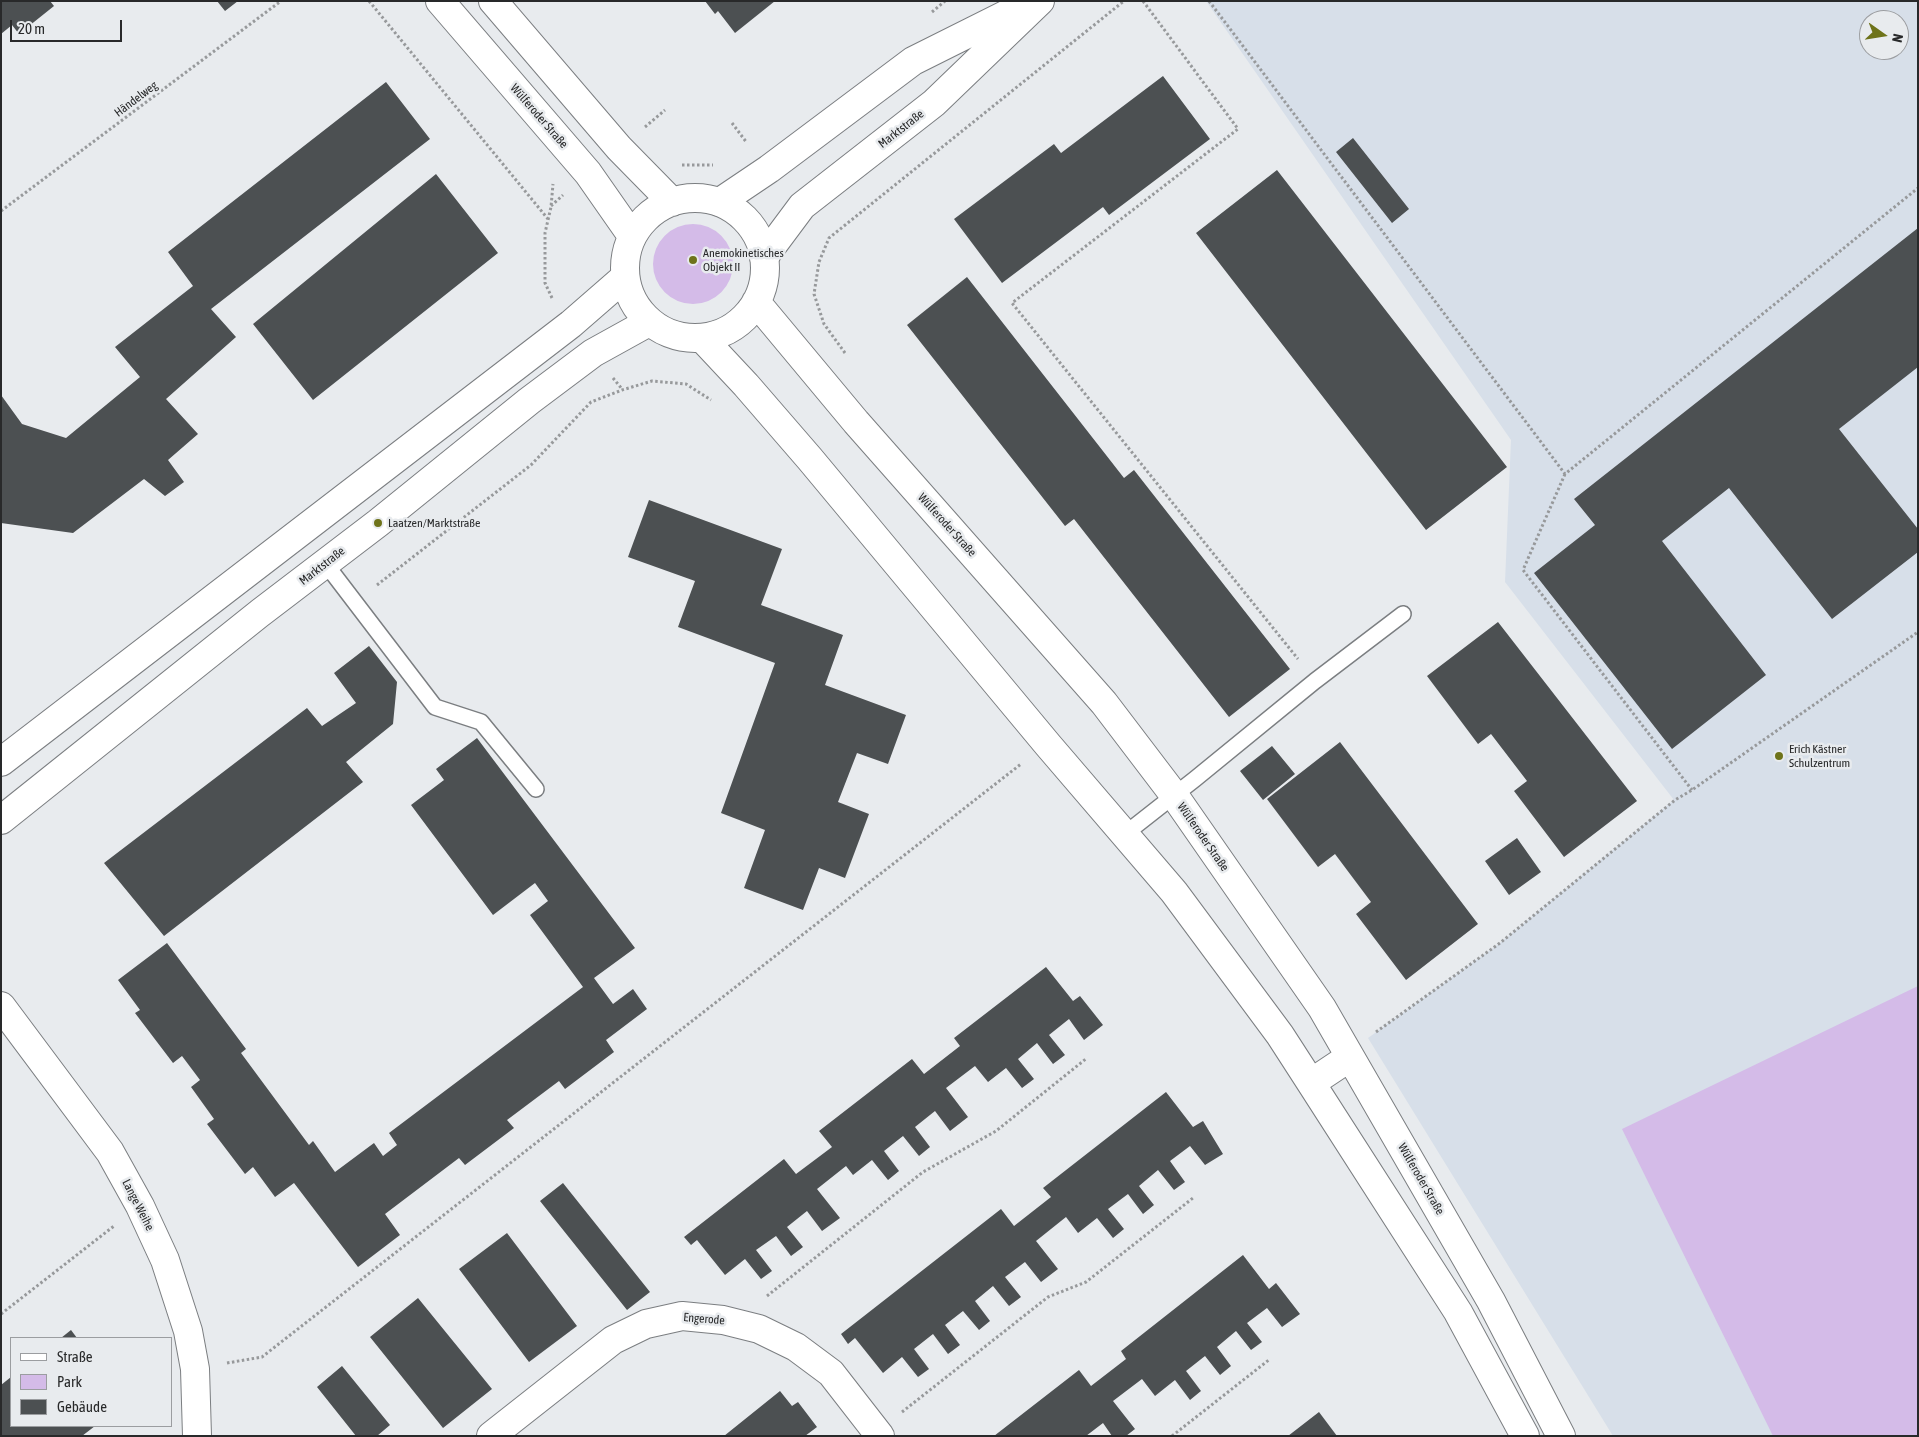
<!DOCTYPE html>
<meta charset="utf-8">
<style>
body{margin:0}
#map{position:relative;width:1919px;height:1437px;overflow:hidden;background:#e8ebee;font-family:"Asap Condensed",sans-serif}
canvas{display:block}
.frame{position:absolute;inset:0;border:2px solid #28292a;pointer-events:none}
.legend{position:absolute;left:10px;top:1337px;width:162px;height:90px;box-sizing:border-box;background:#e8ebee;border:1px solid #9b9da0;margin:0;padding:6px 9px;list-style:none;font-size:15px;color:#28292a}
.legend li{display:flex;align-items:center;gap:10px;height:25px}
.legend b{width:25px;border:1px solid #9b9da0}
.north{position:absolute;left:1859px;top:10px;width:50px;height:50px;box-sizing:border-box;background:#e8ebee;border:1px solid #9b9da0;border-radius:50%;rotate:103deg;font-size:14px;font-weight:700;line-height:20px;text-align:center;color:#28292a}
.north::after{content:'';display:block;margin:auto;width:18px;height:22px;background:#6e731a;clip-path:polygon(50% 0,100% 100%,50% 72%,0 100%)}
.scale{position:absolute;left:10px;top:20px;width:112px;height:22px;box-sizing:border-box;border:2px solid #28292a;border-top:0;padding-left:6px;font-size:15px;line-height:18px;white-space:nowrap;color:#28292a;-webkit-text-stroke:4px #e8ebee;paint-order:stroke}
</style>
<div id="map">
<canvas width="1919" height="1437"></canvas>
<div class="frame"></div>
<ul class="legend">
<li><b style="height:6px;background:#fff"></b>Straße</li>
<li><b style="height:14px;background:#d4bbe8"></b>Park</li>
<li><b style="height:14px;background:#4c5052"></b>Gebäude</li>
</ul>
<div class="north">N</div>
<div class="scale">20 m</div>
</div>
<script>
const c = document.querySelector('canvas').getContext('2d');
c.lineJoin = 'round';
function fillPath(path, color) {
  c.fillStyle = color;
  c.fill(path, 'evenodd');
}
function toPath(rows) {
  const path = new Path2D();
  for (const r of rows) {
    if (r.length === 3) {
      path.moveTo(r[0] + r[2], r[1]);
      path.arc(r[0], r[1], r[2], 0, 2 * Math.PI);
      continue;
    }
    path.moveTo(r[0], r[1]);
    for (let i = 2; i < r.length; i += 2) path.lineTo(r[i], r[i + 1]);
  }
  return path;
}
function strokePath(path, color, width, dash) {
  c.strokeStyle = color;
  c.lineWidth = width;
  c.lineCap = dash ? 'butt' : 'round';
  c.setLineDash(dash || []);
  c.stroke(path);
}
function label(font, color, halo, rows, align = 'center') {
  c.font = font + ' "Asap Condensed",sans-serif';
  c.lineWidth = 5;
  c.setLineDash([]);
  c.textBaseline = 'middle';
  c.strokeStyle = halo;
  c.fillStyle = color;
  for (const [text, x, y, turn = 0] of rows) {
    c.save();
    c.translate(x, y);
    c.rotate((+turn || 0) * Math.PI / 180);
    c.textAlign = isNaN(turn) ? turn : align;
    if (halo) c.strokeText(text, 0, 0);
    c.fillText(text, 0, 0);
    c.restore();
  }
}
const built = toPath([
 [1206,1,1918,1,1918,1436,1613,1436,1368,1038,1500,943,1674,800,1505,582,1511,440],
 [1869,20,1899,20,1899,50,1869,50]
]);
const green = toPath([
 [693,264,40],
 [1918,986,1918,1436,1773,1436,1622,1129]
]);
const building = toPath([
 [1,1,50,1,54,6,19,34,12,25,1,34],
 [217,1,238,1,225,11],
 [705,1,775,1,735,33,718,11,715,14],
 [1163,76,1210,139,1109,215,1103,207,1002,283,954,219,1054,144,1061,153],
 [386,82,430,139,211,309,236,337,166,399,198,434,168,460,184,482,165,496,144,479,73,533,1,523,1,395,22,424,66,438,140,377,115,347,193,286,168,252],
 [1353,138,1409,209,1392,223,1336,152],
 [1277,170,1507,467,1426,530,1196,233],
 [436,174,498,253,313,400,253,324],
 [1918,228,1918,367,1839,429,1918,529,1918,552,1832,619,1729,488,1662,541,1766,675,1672,749,1534,573,1595,525,1574,499],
 [967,277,1124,478,1134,470,1290,669,1229,717,1074,519,1065,526,907,325],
 [649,500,782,549,761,605,843,635,825,685,906,715,888,764,857,753,838,802,869,814,845,878,819,868,803,910,744,888,765,830,721,813,775,663,678,627,695,581,628,557],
 [1498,622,1637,801,1564,857,1514,791,1527,781,1491,734,1478,744,1427,676],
 [369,646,397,682,393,724,346,762,363,782,164,936,104,863,307,708,322,726,356,703,334,673],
 [477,738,635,948,594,978,613,1004,633,989,647,1009,606,1040,614,1052,565,1089,559,1081,507,1120,514,1128,465,1165,459,1158,385,1214,400,1235,358,1267,294,1183,275,1197,253,1167,245,1174,207,1124,214,1119,191,1087,200,1080,182,1056,173,1063,135,1013,140,1010,118,980,167,943,246,1049,241,1053,309,1145,313,1141,335,1172,374,1143,383,1156,397,1145,389,1133,583,987,530,915,548,901,535,883,493,915,411,805,444,780,436,769],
 [1340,742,1478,924,1406,980,1356,914,1371,902,1335,854,1318,867,1267,799],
 [1272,746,1295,774,1263,800,1240,771],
 [1517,838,1541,872,1509,895,1485,861],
 [1046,967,1073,1001,1080,996,1103,1025,1084,1040,1069,1019,1049,1035,1065,1055,1053,1064,1037,1043,1018,1059,1034,1079,1022,1088,1006,1068,988,1082,975,1066,946,1088,968,1117,950,1131,935,1111,915,1127,930,1147,919,1156,903,1136,884,1151,899,1171,888,1180,872,1160,853,1175,846,1166,817,1189,840,1218,822,1231,807,1211,787,1227,803,1247,791,1256,776,1236,756,1250,772,1271,761,1279,745,1259,725,1275,697,1240,691,1245,684,1237,784,1159,796,1174,832,1147,819,1131,912,1059,924,1074,960,1046,954,1038],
 [1166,1092,1193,1127,1203,1121,1223,1154,1205,1165,1190,1146,1170,1161,1185,1182,1174,1190,1158,1170,1139,1186,1154,1205,1143,1214,1128,1194,1108,1209,1124,1229,1113,1238,1097,1218,1078,1233,1066,1217,1036,1241,1058,1269,1041,1282,1025,1262,1005,1277,1021,1297,1009,1306,993,1286,975,1301,990,1321,979,1330,963,1311,945,1325,960,1345,948,1354,933,1334,914,1349,929,1369,918,1377,902,1357,883,1373,855,1338,848,1344,841,1334,1001,1209,1014,1226,1051,1197,1043,1188],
 [563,1183,650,1292,627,1310,540,1201],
 [507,1233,577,1326,529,1362,459,1269],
 [1243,1255,1269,1289,1276,1283,1300,1314,1282,1327,1267,1308,1247,1323,1262,1342,1251,1350,1236,1331,1217,1347,1231,1366,1220,1375,1205,1356,1186,1371,1201,1391,1190,1400,1175,1380,1155,1396,1142,1379,1113,1401,1135,1429,1126,1436,1112,1436,1103,1423,1086,1436,994,1436,1079,1370,1091,1386,1126,1359,1121,1351],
 [418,1298,492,1389,443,1428,370,1337],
 [71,1330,77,1338,61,1338],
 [342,1366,390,1425,377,1436,356,1436,317,1387],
 [11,1377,11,1426,95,1426,82,1436,1,1436,1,1385],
 [780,1391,792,1406,798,1402,817,1427,805,1436,724,1436],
 [1319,1412,1337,1436,1288,1436]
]);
const path = toPath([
 [369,1,548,219],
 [1143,1,1238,129,1012,303,1298,659],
 [1209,1,1565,474,1918,188],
 [932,12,945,1],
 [732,123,747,143],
 [645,127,665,110],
 [682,165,713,165],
 [551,206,563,195],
 [1,211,281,1],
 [552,298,545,283,545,233,551,207,553,184],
 [845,353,824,324,814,294,819,262,829,238,1124,1],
 [613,378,622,389],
 [1565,474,1523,570,1692,790],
 [377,585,531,465,591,402,622,390,652,381,686,384,711,400],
 [1376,1032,1500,943,1675,800,1692,790,1918,632],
 [767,1296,923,1172,996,1131,1087,1058],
 [1,1314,114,1226],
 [227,1363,262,1357,1021,764],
 [902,1412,1048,1297,1086,1282,1193,1198],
 [1172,1436,1270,1359]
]);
const service = toPath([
 [325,563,435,707,481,722,536,789],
 [1125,834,1195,779,1315,681,1403,614]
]);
const minor = toPath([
 [720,202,769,169,913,61,1023,6],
 [764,257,802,206,934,103,1040,1],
 [1,762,571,324,625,277],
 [1,820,260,613,378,523,529,401,593,353,649,322],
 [1,1006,110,1152,140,1206,165,1260,188,1331,195,1369,197,1436],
 [491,1436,613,1340,646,1324,682,1316,723,1320,759,1329,796,1347,831,1373,880,1436]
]);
const tertiary = toPath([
 [440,1,588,173,632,236],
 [493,1,619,148,672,202],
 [695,268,70],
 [756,302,856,422,1104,703,1174,795,1322,1008,1491,1301,1561,1436],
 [702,338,746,385,810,459,1048,745,1174,892,1280,1035,1311,1083,1458,1312,1525,1436],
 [1311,1083,1350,1057]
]);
const markers = [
 [693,260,5,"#6e731a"],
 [378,523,5,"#6e731a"],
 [1779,756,5,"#6e731a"]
];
const streetNames = [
 ["Händelweg",136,99,-37],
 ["Wülferoder Straße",539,116,49],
 ["Marktstraße",901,129,-38],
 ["Wülferoder Straße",947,525,48],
 ["Marktstraße",322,566,-38],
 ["Wülferoder Straße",1203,837,55],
 ["Wülferoder Straße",1421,1179,60],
 ["Lange Weihe",138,1205,63],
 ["Engerode",704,1319,5]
];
const poiNames = [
 ["Anemokinetisches",703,253],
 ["Objekt II",703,267],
 ["Laatzen/Marktstraße",388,523],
 ["Erich Kästner",1789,749],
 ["Schulzentrum",1789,763]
];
fillPath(built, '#d7dfe9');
fillPath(green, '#d4bbe8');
fillPath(building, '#4c5052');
strokePath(service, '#7b7e81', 18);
strokePath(minor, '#7b7e81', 30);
strokePath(tertiary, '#7b7e81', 30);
strokePath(path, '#97999b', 3, [2.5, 2.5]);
strokePath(service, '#fff', 15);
strokePath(minor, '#fff', 28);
strokePath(tertiary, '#fff', 28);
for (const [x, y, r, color] of markers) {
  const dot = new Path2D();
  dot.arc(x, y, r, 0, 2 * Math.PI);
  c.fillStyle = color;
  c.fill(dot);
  strokePath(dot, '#e8ebee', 2);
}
label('12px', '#28292a', '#e8ebee', streetNames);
label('12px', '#28292a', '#e8ebee', poiNames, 'left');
</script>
